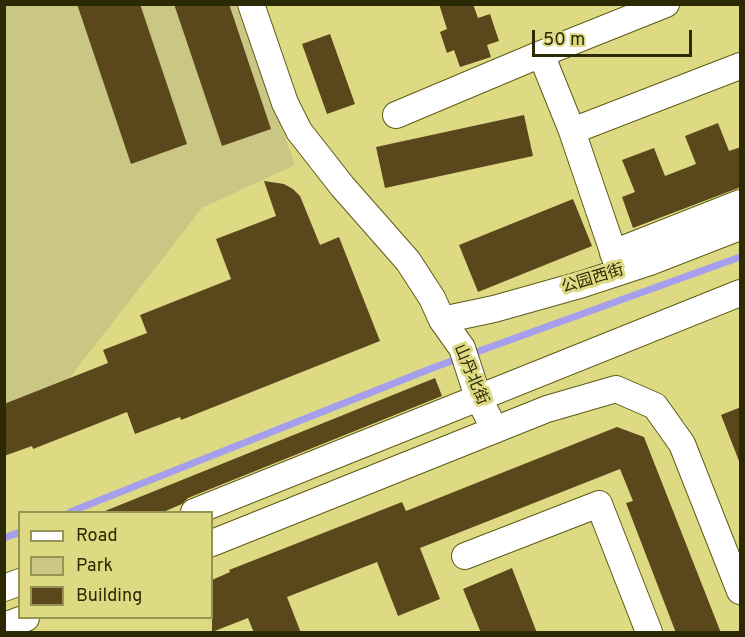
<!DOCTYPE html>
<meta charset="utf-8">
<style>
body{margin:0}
#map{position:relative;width:745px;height:637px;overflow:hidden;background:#deda84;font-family:Overpass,sans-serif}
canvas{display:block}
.frame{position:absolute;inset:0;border:6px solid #2b2a04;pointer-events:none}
.legend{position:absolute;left:18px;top:511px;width:195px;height:108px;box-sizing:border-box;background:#deda84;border:2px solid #969451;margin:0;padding:8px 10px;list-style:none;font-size:18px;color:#2b2a04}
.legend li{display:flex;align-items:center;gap:12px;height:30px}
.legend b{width:30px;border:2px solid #969451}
.scale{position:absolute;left:532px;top:30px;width:160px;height:27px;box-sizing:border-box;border:3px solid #2b2a04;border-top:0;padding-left:8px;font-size:18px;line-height:21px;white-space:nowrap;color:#2b2a04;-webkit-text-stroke:4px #deda84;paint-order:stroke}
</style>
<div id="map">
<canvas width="745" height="637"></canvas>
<div class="frame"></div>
<ul class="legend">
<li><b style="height:8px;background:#fff"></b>Road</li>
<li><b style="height:16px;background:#c9c783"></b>Park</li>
<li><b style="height:16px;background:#5a481c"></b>Building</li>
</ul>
<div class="scale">50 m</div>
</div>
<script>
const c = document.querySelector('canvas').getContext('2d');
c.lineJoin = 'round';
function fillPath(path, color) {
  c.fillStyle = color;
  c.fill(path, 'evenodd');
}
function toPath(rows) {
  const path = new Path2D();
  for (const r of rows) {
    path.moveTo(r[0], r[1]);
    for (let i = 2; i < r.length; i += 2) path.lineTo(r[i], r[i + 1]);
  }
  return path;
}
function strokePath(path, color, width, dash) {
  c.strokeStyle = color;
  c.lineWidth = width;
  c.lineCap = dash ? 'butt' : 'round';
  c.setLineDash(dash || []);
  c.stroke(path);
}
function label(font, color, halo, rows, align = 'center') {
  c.font = font + ' Overpass,"Noto Sans SC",sans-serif';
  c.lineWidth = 6;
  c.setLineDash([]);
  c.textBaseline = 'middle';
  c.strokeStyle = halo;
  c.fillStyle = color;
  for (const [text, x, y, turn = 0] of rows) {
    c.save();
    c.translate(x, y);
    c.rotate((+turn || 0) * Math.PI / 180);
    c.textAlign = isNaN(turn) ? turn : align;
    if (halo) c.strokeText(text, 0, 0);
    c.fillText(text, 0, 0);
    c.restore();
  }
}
const green = toPath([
 [4,5,237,5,295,165,202,208,64,385,4,411]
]);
const stream = toPath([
 [70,512,435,367,740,257],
 [4,538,20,532]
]);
const building = toPath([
 [77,4,140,4,187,144,131,164],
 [174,4,229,4,271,129,222,146],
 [439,4,473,4,478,18,490,14,499,41,487,45,491,57,460,67,454,50,447,53,440,32,447,29],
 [330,34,355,104,327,114,302,44],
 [524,115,533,156,385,188,376,147],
 [718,123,729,151,741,147,741,187,633,228,622,197,635,192,622,160,654,148,665,176,696,164,685,136],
 [264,181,284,184,293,189,300,196,320,245,339,237,380,341,181,420,180,417,135,434,127,412,33,449,32,446,4,456,4,404,108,363,103,350,147,333,140,315,231,279,216,239,276,216],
 [573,199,592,246,478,292,459,245],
 [435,378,442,396,188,498,182,504,161,513,100,513],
 [741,407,741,461,739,461,721,415],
 [617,427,644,437,721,633,676,633,626,503,633,501,620,469,420,548,440,599,398,616,377,562,287,597,301,633,254,633,248,618,212,632,212,580,230,572,229,570,402,502,406,511],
 [512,568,537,633,481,633,463,589]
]);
const minor = toPath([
 [251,4,285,103,299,131,342,186,408,261,432,298,442,320,462,348,478,397,495,430],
 [396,115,541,54],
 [572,131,541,54,666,4],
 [613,253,740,203],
 [620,272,572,131,740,66],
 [442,320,494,309,583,284,650,262,740,227],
 [194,512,740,293],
 [212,543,547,409,616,389,655,406,682,444,740,591],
 [465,556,599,504,649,632],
 [4,588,20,582],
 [4,626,26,618]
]);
const streetNames = [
 ["公园西街",593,280,-17],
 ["山丹北街",470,375,67]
];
fillPath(green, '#c9c783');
strokePath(stream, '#a59fed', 7);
fillPath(building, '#5a481c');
strokePath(minor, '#5e5b17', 28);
strokePath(minor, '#fff', 26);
label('16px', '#2b2a04', '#deda84', streetNames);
</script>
